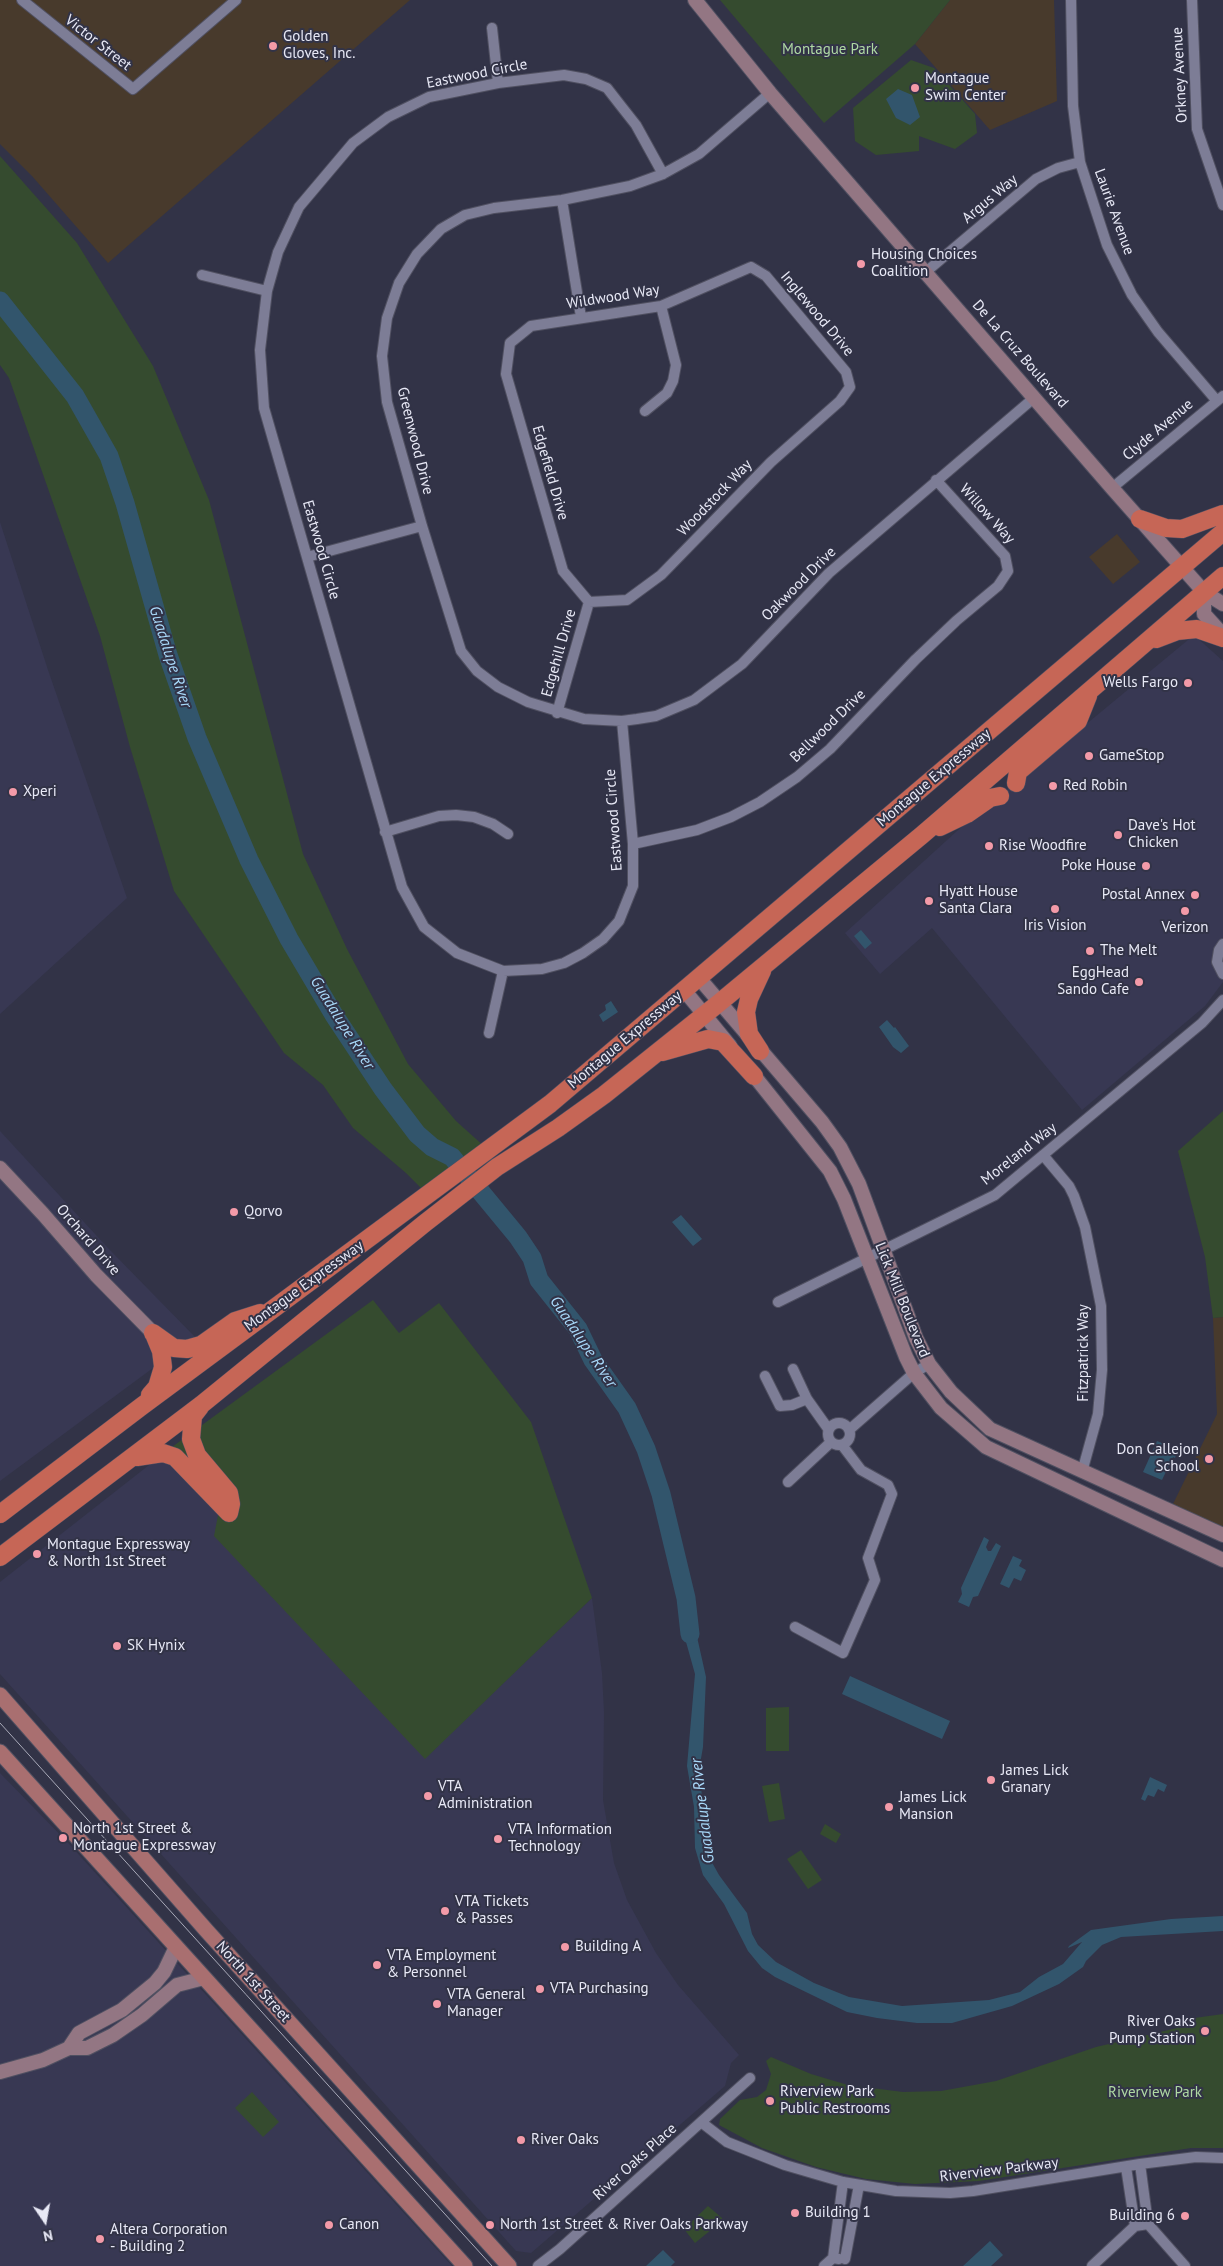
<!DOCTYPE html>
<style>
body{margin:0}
#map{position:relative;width:1223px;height:2266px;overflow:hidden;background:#323347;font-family:"PT Sans",sans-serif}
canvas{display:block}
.north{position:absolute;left:20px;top:2196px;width:50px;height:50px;-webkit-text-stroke:4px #323347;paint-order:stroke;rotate:168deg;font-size:14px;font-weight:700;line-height:20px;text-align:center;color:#e8e9f6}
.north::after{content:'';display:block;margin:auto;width:18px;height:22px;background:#e8e9f6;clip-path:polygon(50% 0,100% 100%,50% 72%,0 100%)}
</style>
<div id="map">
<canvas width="1223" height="2266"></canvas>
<div class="north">N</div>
</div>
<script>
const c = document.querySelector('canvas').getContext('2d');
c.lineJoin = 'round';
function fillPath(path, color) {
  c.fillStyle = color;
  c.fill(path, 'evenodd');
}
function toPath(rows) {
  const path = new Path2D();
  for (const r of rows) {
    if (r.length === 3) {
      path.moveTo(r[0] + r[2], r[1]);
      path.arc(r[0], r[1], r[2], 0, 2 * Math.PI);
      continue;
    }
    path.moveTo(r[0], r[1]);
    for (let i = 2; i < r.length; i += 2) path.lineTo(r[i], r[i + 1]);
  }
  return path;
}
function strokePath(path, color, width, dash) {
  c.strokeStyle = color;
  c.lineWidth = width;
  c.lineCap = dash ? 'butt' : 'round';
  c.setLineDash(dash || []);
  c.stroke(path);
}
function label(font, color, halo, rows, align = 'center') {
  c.font = font + ' "PT Sans",sans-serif';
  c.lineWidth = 4;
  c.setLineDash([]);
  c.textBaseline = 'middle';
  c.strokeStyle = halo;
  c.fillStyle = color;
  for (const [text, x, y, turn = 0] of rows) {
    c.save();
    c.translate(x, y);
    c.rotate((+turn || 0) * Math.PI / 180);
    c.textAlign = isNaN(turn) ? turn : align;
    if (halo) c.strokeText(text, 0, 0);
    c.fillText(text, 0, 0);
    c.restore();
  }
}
const built = toPath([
 [0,522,48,670,127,898,0,1014],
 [1194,635,1223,661,1223,982,1205,1006,1082,1110,932,928,880,974,845,933,957,831],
 [0,1131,107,1247,195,1337,0,1481],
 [172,1447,220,1510,425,1758,592,1598,602,1673,604,1712,603,1800,614,1863,627,1900,656,1953,678,1985,739,2055,731,2063,725,2086,531,2253,516,2251,0,1674,0,1582],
 [0,1773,70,1845,452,2266,0,2266]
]);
const industrial = toPath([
 [0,0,410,0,108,263,32,176,0,144],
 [950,0,1054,0,1057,101,990,130,915,44],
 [1117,534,1140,562,1113,584,1089,557],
 [1223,1317,1223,1528,1173,1504,1217,1414,1213,1318]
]);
const green = toPath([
 [720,0,950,0,915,44,824,123],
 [911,60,934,68,975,114,977,133,955,149,919,136,919,151,876,155,855,141,853,108],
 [0,156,77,243,153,366,209,500,303,854,347,949,408,1064,456,1121,485,1147,422,1189,406,1173,353,1128,323,1085,284,1053,174,891,130,747,100,636,9,378,0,365],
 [1223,1111,1223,1317,1213,1318,1205,1257,1178,1151],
 [373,1300,399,1333,439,1303,531,1422,592,1598,425,1759,214,1536,219,1510,172,1447],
 [789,1707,789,1751,766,1751,766,1708],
 [779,1783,785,1819,769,1822,762,1786],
 [825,1824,841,1834,836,1843,820,1834],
 [801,1850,822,1880,808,1889,787,1859],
 [1223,2014,1223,2148,1191,2148,979,2181,915,2184,866,2179,816,2167,762,2148,719,2125,720,2119,740,2100,757,2097,766,2090,771,2074,766,2061,771,2057,811,2074,848,2085,903,2092,941,2091,996,2081,1096,2047,1177,2028,1173,2021],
 [252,2092,279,2122,263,2137,235,2108],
 [708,2206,722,2218,722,2221,695,2243,684,2229]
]);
const water = toPath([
 [898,89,912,95,920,117,910,125,896,118,886,99],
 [861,930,872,943,865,949,854,936],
 [611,1001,618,1012,603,1022,599,1015,606,1010,605,1005],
 [887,1020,894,1028,895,1027,909,1046,901,1053,893,1047,879,1027],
 [681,1215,702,1239,693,1246,672,1222],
 [1157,1441,1176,1449,1177,1452,1175,1458,1173,1457,1162,1480,1143,1472],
 [984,1537,989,1540,986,1547,988,1551,991,1551,996,1543,1001,1546,978,1596,973,1597,969,1607,958,1602,962,1594,961,1588],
 [1013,1556,1022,1560,1019,1566,1026,1570,1021,1581,1014,1578,1009,1588,1000,1584],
 [684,1608,691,1610,706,1677,703,1747,699,1770,709,1857,719,1875,747,1913,752,1934,758,1945,776,1962,814,1983,849,1997,902,2006,989,2000,1020,1992,1039,1977,1063,1964,1082,1942,1068,1948,1069,1946,1091,1930,1171,1919,1223,1916,1223,1931,1121,1937,1102,1945,1086,1961,1083,1967,1059,1984,1012,2006,952,2023,917,2023,877,2018,847,2012,775,1977,762,1968,748,1951,724,1904,703,1875,695,1848,694,1807,687,1766,695,1674,681,1624],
 [850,1676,950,1721,942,1739,842,1694],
 [1150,1777,1167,1785,1164,1792,1158,1789,1154,1797,1148,1795,1145,1801,1141,1799],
 [990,2241,1003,2255,991,2266,963,2266],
 [663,2250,675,2262,671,2266,646,2266]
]);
const river = toPath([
 [0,301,75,396,109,456,125,503,168,655,197,738,249,860,289,939,334,1015,383,1089,417,1134,432,1147,452,1157,518,1237,532,1258,539,1280,578,1329,593,1360,627,1408,646,1449,661,1494,686,1598,690,1634]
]);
const street = toPath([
 [22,0,133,89,236,0],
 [1071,0,1073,106,1080,162,1107,245,1132,295,1158,332,1217,401],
 [1192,0,1197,129,1223,205],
 [492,28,498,83],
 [770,93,699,154,663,174,630,186,562,200,494,208,465,215,441,229,417,254,399,283,387,318,382,356,387,402,422,526,461,651,477,671,498,687,528,702,584,719,622,721,637,719,656,716,694,700,742,664,829,573,1035,397],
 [562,200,581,317],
 [751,267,766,276,846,372,850,387,840,401,771,462,661,575,627,600,589,602,563,571,506,374,510,343,531,326,661,306,751,267],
 [927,271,1036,179,1058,168,1080,162],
 [202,275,267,291],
 [645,411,667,393,673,381,676,365,661,306],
 [1112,488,1223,396],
 [307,557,422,526],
 [557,713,589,602],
 [622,721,633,844,633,886,619,921,603,939,583,953,564,963,542,969,503,971,457,953,424,927,402,887,264,408,260,350,267,291,278,252,299,207,353,143,388,117,429,97,498,83,564,75,586,79,607,88,621,106,636,125,663,174],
 [385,832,439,816,456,815,474,817,493,824,508,834],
 [633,844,697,830,731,817,760,802,797,777,830,749,916,659,956,621,998,586,1008,571,1005,556,936,480],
 [1223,944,1219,950,1217,962,1223,974],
 [489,1033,503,971],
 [1043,1155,1069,1186,1074,1196,1085,1227,1101,1306,1102,1370,1098,1414,1082,1472],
 [778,1302,995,1195,1202,1023,1223,1000],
 [793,1369,807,1399,829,1430],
 [765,1376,780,1406,792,1405,807,1399],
 [839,1434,11],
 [849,1430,914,1373,929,1364],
 [788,1482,831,1442],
 [795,1627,843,1653,875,1580,868,1558,892,1494,888,1485,861,1470,842,1445],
 [701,2122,727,2142,785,2165,843,2182,896,2191,950,2193,973,2191,1140,2164,1196,2157,1223,2158],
 [1140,2164,1148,2224,1185,2266],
 [1126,2167,1135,2226],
 [833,2258,843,2182],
 [845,2259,859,2185],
 [538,2266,560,2249,750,2078],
 [824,2266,833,2258,839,2259],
 [1092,2266,1135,2226,1148,2224]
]);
const secondary = toPath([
 [695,0,770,93,1112,488,1204,592,1223,604],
 [1204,592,1204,614,1223,635],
 [699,978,822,1122,840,1147,859,1184,916,1338,929,1364,951,1392,990,1429,1223,1535],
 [684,990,730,1046],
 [748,1068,830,1171,844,1199,906,1357,914,1373,941,1408,986,1447,1223,1560],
 [0,1168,43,1214,96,1275,153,1333],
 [69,2048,79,2033,122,2010,155,1983,164,1972,176,1947],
 [0,2072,43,2060,69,2048,87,2048,113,2035,142,2015,177,1985,204,1978]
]);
const primary = toPath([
 [0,1695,206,1930,509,2266],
 [0,1752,465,2266]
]);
const highway = toPath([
 [1140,519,1166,528,1182,529,1223,514],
 [1156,639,1177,631,1197,629,1223,638],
 [1016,783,1018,772,1078,721,1088,696],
 [940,827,967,814,990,798,1000,796],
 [760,1051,749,1034,746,1012,749,999,762,971],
 [662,1052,708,1039,723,1042,754,1076],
 [153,1333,174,1348,187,1349,201,1345,235,1321,260,1313],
 [150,1395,157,1387,163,1367,161,1351,154,1334],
 [137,1457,163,1453,175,1457,229,1513,231,1504,229,1493,197,1455,191,1439,193,1416,200,1407],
 [0,1514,142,1406,550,1104,1223,532],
 [0,1557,201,1405,425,1223,497,1167,558,1128,604,1095,719,1003,922,835,1223,576]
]);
const tram = toPath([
 [0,1723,492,2266]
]);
const markers = [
 [273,46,5,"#f39aa8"],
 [915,88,5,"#f39aa8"],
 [861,264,5,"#f39aa8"],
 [1188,683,5,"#f39aa8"],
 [1089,756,5,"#f39aa8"],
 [1053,786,5,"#f39aa8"],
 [13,792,5,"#f39aa8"],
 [1118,835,5,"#f39aa8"],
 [989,846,5,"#f39aa8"],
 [1146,866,5,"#f39aa8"],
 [1195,895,5,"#f39aa8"],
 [929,901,5,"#f39aa8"],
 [1055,909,5,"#f39aa8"],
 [1185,911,5,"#f39aa8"],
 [1090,951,5,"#f39aa8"],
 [1139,982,5,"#f39aa8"],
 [234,1212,5,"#f39aa8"],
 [1209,1459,5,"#f39aa8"],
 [37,1554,5,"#f39aa8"],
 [117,1646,5,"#f39aa8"],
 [991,1780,5,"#f39aa8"],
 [428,1796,5,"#f39aa8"],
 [889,1807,5,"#f39aa8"],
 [63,1838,5,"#f39aa8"],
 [498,1839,5,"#f39aa8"],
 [445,1911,5,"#f39aa8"],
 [565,1947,5,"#f39aa8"],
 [377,1965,5,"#f39aa8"],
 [540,1989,5,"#f39aa8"],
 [437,2004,5,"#f39aa8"],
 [1205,2031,5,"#f39aa8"],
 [770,2101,5,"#f39aa8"],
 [521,2140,5,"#f39aa8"],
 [795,2213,5,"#f39aa8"],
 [1185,2216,5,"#f39aa8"],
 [329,2225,5,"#f39aa8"],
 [490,2225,5,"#f39aa8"],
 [100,2239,5,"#f39aa8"]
];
const poiNames = [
 ["Golden",283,37],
 ["Gloves, Inc.",283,54],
 ["Montague",925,79],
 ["Swim Center",925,96],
 ["Housing Choices",871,255],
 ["Coalition",871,272],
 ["Wells Fargo",1178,683,"right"],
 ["GameStop",1099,756],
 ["Red Robin",1063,786],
 ["Xperi",23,792],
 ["Dave's Hot",1128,826],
 ["Chicken",1128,843],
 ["Rise Woodfire",999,846],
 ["Poke House",1136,866,"right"],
 ["Hyatt House",939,892],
 ["Santa Clara",939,909],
 ["Postal Annex",1185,895,"right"],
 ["Iris Vision",1055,926,"center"],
 ["Verizon",1185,928,"center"],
 ["The Melt",1100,951],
 ["EggHead",1129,973,"right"],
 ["Sando Cafe",1129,990,"right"],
 ["Qorvo",244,1212],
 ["Don Callejon",1199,1450,"right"],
 ["School",1199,1467,"right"],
 ["Montague Expressway",47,1545],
 ["& North 1st Street",47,1562],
 ["SK Hynix",127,1646],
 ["James Lick",1001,1771],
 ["Granary",1001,1788],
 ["VTA",438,1787],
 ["Administration",438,1804],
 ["James Lick",899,1798],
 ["Mansion",899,1815],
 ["North 1st Street &",73,1829],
 ["Montague Expressway",73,1846],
 ["VTA Information",508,1830],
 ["Technology",508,1847],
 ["VTA Tickets",455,1902],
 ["& Passes",455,1919],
 ["Building A",575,1947],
 ["VTA Employment",387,1956],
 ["& Personnel",387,1973],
 ["VTA Purchasing",550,1989],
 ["VTA General",447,1995],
 ["Manager",447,2012],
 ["River Oaks",1195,2022,"right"],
 ["Pump Station",1195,2039,"right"],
 ["Riverview Park",780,2092],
 ["Public Restrooms",780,2109],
 ["River Oaks",531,2140],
 ["Building 1",805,2213],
 ["Building 6",1175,2216,"right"],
 ["Canon",339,2225],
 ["North 1st Street & River Oaks Parkway",500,2225],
 ["Altera Corporation",110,2230],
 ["- Building 2",110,2247]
];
const streetNames = [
 ["Victor Street",98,43,38],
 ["Eastwood Circle",477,74,-11],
 ["Orkney Avenue",1180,75,-93],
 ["Argus Way",990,199,-40],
 ["Laurie Avenue",1114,212,70],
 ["Wildwood Way",613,297,-9],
 ["Inglewood Drive",817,314,50],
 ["De La Cruz Boulevard",1020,354,49],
 ["Clyde Avenue",1158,430,-40],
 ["Greenwood Drive",415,441,76],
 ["Edgefield Drive",550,473,74],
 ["Woodstock Way",715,498,-46],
 ["Willow Way",987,514,48],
 ["Eastwood Circle",321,550,74],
 ["Oakwood Drive",799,584,-45],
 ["Edgehill Drive",559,653,-74],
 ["Bellwood Drive",828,726,-44],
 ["Montague Expressway",934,778,-40],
 ["Eastwood Circle",614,820,-94],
 ["Montague Expressway",625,1040,-40],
 ["Moreland Way",1019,1154,-38],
 ["Orchard Drive",88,1240,49],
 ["Montague Expressway",304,1286,-36],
 ["Lick Mill Boulevard",902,1300,68],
 ["Fitzpatrick Way",1084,1353,-90],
 ["North 1st Street",253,1982,48],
 ["River Oaks Place",635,2162,-42],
 ["Riverview Parkway",999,2170,-7]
];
const parkNames = [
 ["Montague Park",830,50],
 ["Riverview Park",1155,2093]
];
const waterNames = [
 ["Guadalupe River",170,657,72],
 ["Guadalupe River",342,1023,58],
 ["Guadalupe River",583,1342,56],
 ["Guadalupe River",703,1811,-97]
];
fillPath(built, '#383853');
fillPath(industrial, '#483a2c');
fillPath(green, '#354b2f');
fillPath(water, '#32556c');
strokePath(river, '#32556c', 19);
strokePath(street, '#505061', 12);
strokePath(secondary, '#505061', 16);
strokePath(primary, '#505061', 17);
strokePath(highway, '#505061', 19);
strokePath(street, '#7d7d96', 10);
strokePath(secondary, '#937683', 14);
strokePath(primary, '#a96f70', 15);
strokePath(highway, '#c66656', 18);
strokePath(tram, '#a9aab9', 1);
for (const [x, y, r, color] of markers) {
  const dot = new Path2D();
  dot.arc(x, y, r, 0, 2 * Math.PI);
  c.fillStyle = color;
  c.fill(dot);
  strokePath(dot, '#323347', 2);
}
label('15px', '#e8e9f6', '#323347', poiNames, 'left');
label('15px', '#e8e9f6', '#323347', streetNames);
label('15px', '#afd9a3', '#323347', parkNames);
label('italic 16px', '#a9dafb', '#323347', waterNames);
</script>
